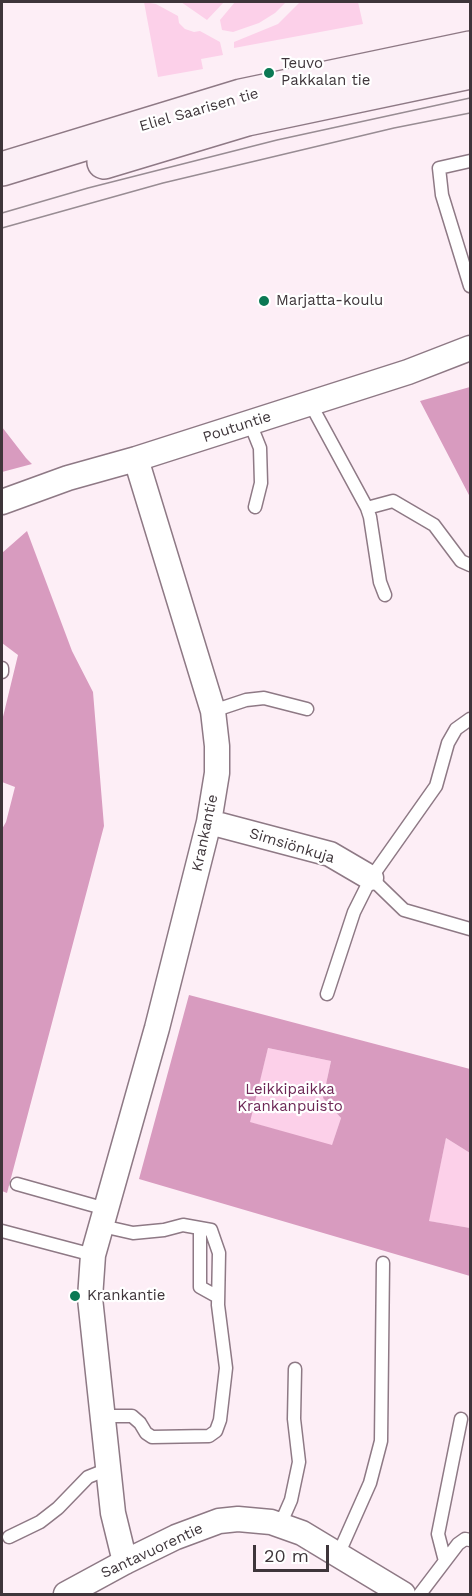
<!DOCTYPE html>
<meta charset="utf-8">
<style>
body{margin:0}
#map{position:relative;width:472px;height:1596px;overflow:hidden;background:#fdeef6;font-family:"Work Sans",sans-serif}
canvas{display:block}
.frame{position:absolute;inset:0;border:3px solid #3e353a;pointer-events:none}
.scale{position:absolute;left:253px;top:1545px;width:76px;height:27px;box-sizing:border-box;border:3px solid #3e353a;border-top:0;padding-left:8px;font-size:18px;line-height:21px;white-space:nowrap;color:#3e353a;-webkit-text-stroke:4px #fff;paint-order:stroke}
</style>
<div id="map">
<canvas width="472" height="1596"></canvas>
<div class="frame"></div>
<div class="scale">20 m</div>
</div>
<script>
const c = document.querySelector('canvas').getContext('2d');
c.lineJoin = 'round';
function fillPath(path, color) {
  c.fillStyle = color;
  c.fill(path, 'evenodd');
}
function toPath(rows) {
  const path = new Path2D();
  for (const r of rows) {
    path.moveTo(r[0], r[1]);
    for (let i = 2; i < r.length; i += 2) path.lineTo(r[i], r[i + 1]);
  }
  return path;
}
function strokePath(path, color, width, dash) {
  c.strokeStyle = color;
  c.lineWidth = width;
  c.lineCap = dash ? 'butt' : 'round';
  c.setLineDash(dash || []);
  c.stroke(path);
}
function label(font, color, halo, rows, align = 'center') {
  c.font = font + ' "Work Sans",sans-serif';
  c.lineWidth = 4.5;
  c.setLineDash([]);
  c.textBaseline = 'middle';
  c.strokeStyle = halo;
  c.fillStyle = color;
  for (const [text, x, y, turn = 0] of rows) {
    c.save();
    c.translate(x, y);
    c.rotate((+turn || 0) * Math.PI / 180);
    c.textAlign = isNaN(turn) ? turn : align;
    if (halo) c.strokeText(text, 0, 0);
    c.fillText(text, 0, 0);
    c.restore();
  }
}
const green = toPath([
 [144,2,156,4,178,16,179,23,185,29,194,32,200,31,220,42,223,55,201,59,203,69,158,77],
 [181,2,224,2,207,20],
 [235,2,286,2,275,13,259,23,233,32,222,30,220,20],
 [300,2,358,2,363,24,234,48,234,42,278,24],
 [268,1048,331,1061,323,1098,341,1118,332,1146,249,1122],
 [446,1138,470,1153,470,1228,428,1221]
]);
const forest = toPath([
 [470,387,470,497,420,401],
 [2,427,26,458,32,464,2,472],
 [27,531,72,651,93,692,104,826,7,1193,2,1191,2,829,6,822,15,787,2,782,2,721,18,655,2,643,2,553],
 [189,995,470,1069,470,1153,446,1138,429,1221,470,1228,470,1276,139,1179],
 [268,1048,331,1061,323,1098,341,1118,332,1145,250,1122]
]);
const lane = toPath([
 [470,161,439,168,442,195,470,286],
 [310,403,367,508,393,501,434,525,461,561,470,565],
 [250,423,260,448,261,483,255,507],
 [367,508,370,517,380,582,385,595],
 [2,668,2,672],
 [213,711,246,700,264,698,307,709],
 [371,878,404,910,470,929],
 [327,994,354,912,371,878,436,786,448,743,456,729,470,719],
 [17,1184,106,1209],
 [102,1226,133,1233,164,1230,183,1225,211,1230,219,1253,218,1305,226,1368,220,1420,216,1431,209,1436,152,1437,146,1433,140,1423,132,1416,102,1416],
 [200,1228,200,1287,218,1297],
 [2,1231,93,1255],
 [280,1525,291,1500,299,1462,294,1419,295,1369],
 [9,1537,40,1522,58,1508,88,1477,108,1469],
 [338,1555,370,1483,381,1441,383,1263],
 [445,1561,438,1534,461,1419],
 [420,1594,458,1544,465,1539,470,1540]
]);
const street = toPath([
 [2,502,68,478,136,459,408,372,470,348],
 [209,822,330,854,371,878],
 [125,1562,113,1513,90,1298,93,1255,157,1028,209,822,217,773,217,746,213,711,136,459],
 [66,1594,125,1562,176,1537,219,1521,238,1519,271,1522,302,1533,403,1594]
]);
const secondary = toPath([
 [104,162,247,119,470,72],
 [2,169,241,96,470,48]
]);
const tram = toPath([
 [2,213,88,188,277,140,470,98],
 [2,228,163,183,394,128,470,113]
]);
const markers = [
 [269,73,6,"#0b7954"],
 [264,301,6,"#0b7954"],
 [75,1296,6,"#0b7954"]
];
const poiNames = [
 ["Teuvo",281,64],
 ["Pakkalan tie",281,81],
 ["Marjatta-koulu",276,301],
 ["Krankantie",87,1296]
];
const streetNames = [
 ["Eliel Saarisen tie",199,110,-16],
 ["Poutuntie",237,427,-18],
 ["Krankantie",205,833,-78],
 ["Simsiönkuja",292,846,17],
 ["Santavuorentie",152,1551,-25]
];
const parkNames = [
 ["Leikkipaikka",290,1090],
 ["Krankanpuisto",290,1107]
];
fillPath(green, '#fcd0e9');
fillPath(forest, '#d89bbf');
strokePath(lane, '#8e7985', 15);
strokePath(street, '#8e7985', 27);
strokePath(secondary, '#8e7985', 36);
strokePath(lane, '#fff', 12);
strokePath(street, '#fff', 24);
strokePath(secondary, '#fbeff6', 33);
strokePath(tram, '#988c93', 1.5);
for (const [x, y, r, color] of markers) {
  const dot = new Path2D();
  dot.arc(x, y, r, 0, 2 * Math.PI);
  c.fillStyle = color;
  c.fill(dot);
  strokePath(dot, '#fff', 2);
}
label('15px', '#3e353a', '#fff', poiNames, 'left');
label('15px', '#3e353a', '#fff', streetNames);
label('15px', '#6d2756', '#fff', parkNames);
</script>
